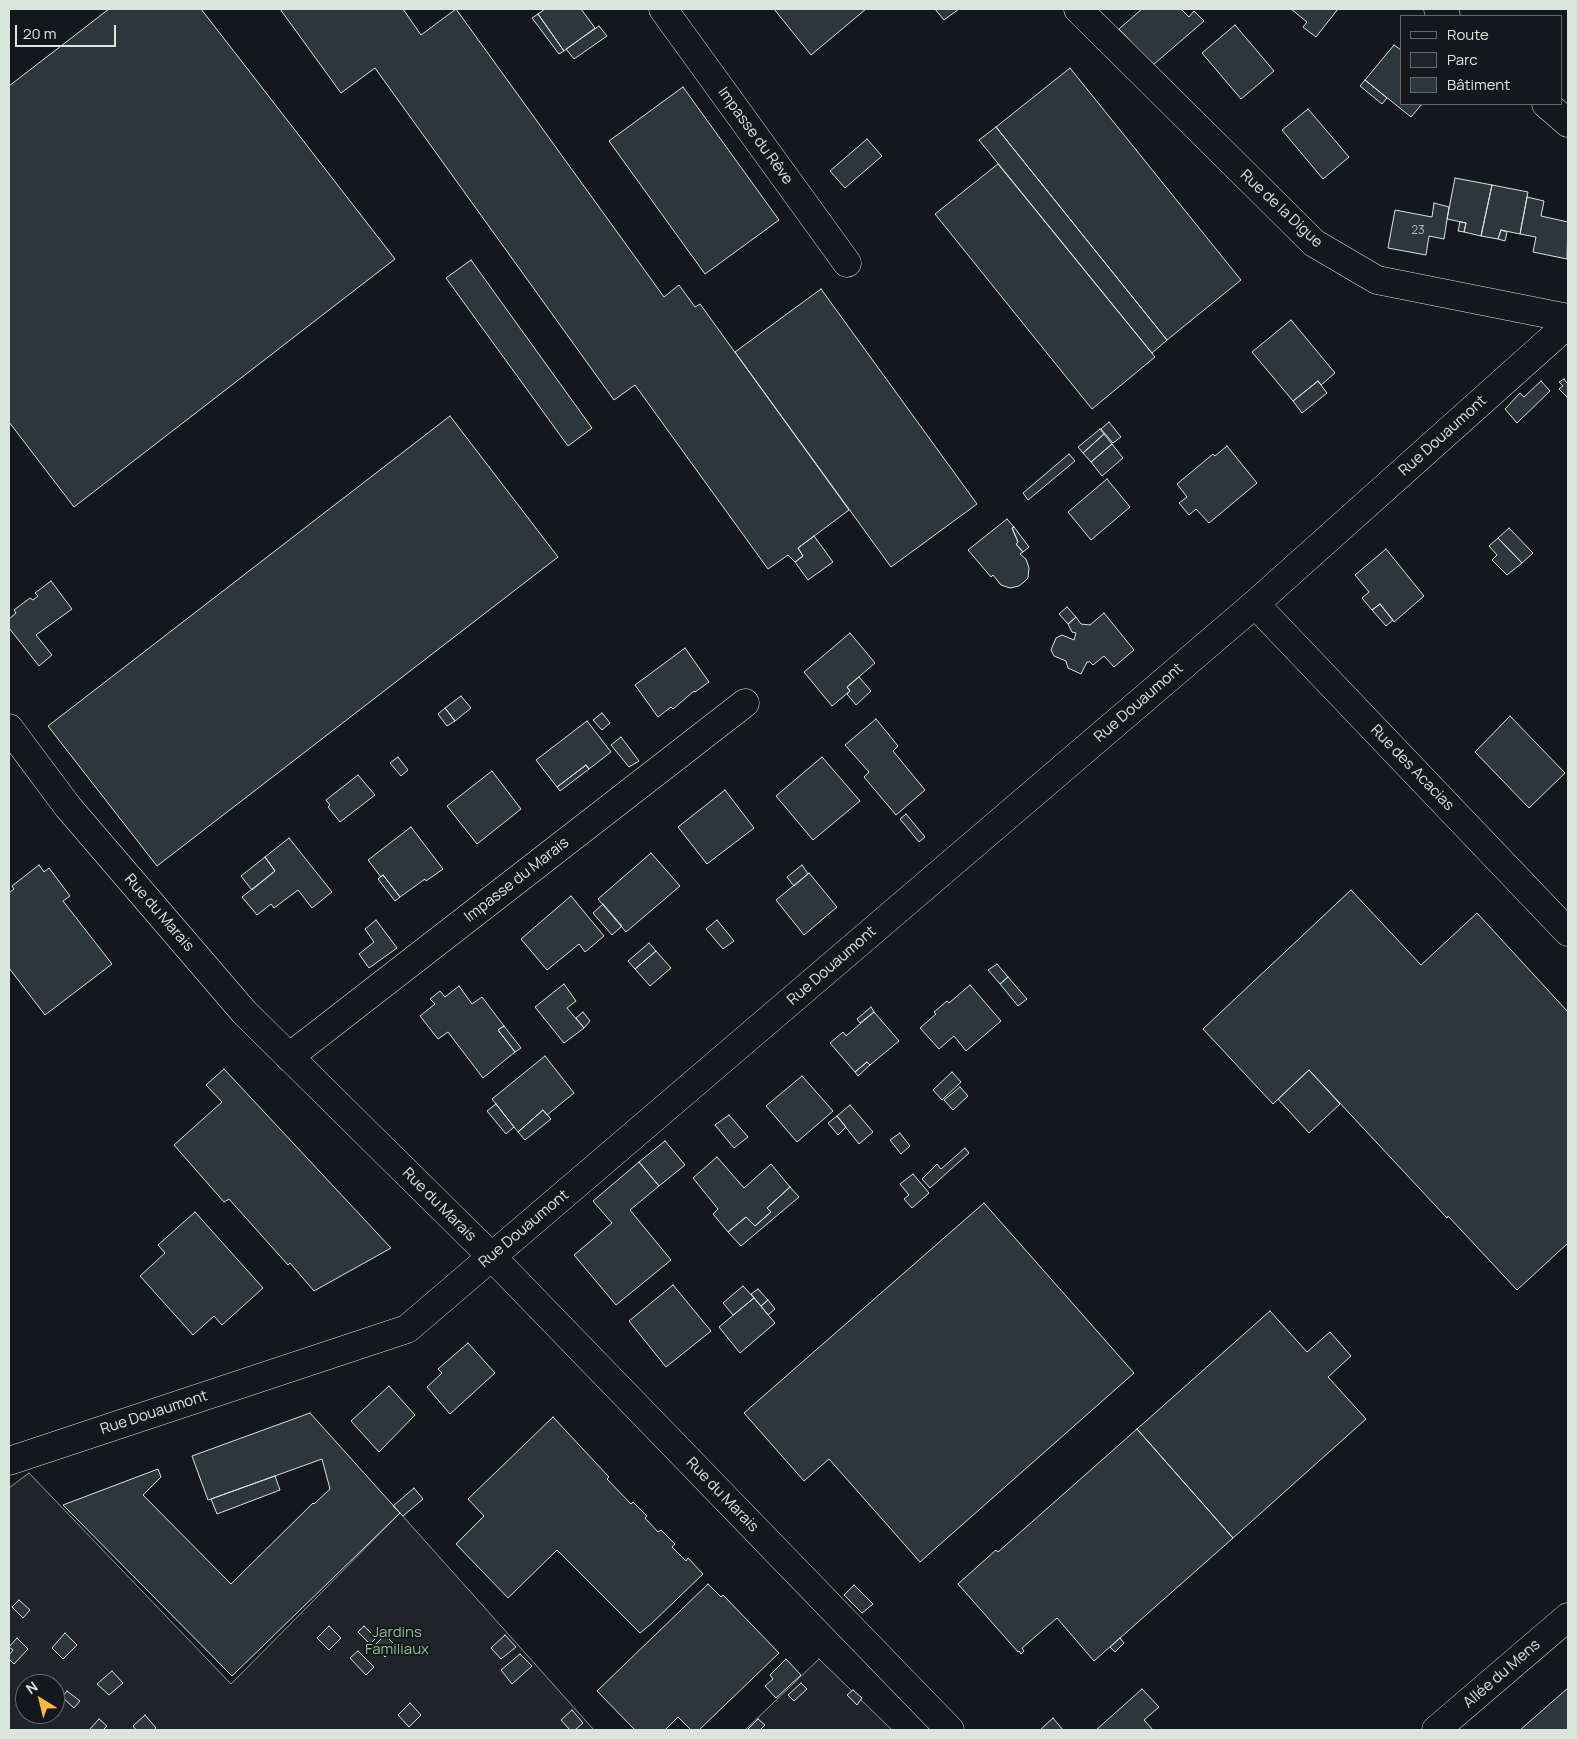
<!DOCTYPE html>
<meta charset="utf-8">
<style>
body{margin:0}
#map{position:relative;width:1577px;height:1739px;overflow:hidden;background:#14181c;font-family:Manrope,sans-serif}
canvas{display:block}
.frame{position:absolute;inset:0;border:10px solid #d8e6dc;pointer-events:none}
.legend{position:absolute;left:1400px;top:15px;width:162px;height:90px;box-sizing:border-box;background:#14181c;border:1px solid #626a69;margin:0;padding:6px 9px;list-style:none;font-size:15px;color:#d8e6dc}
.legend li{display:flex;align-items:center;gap:10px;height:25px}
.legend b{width:25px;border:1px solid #626a69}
.north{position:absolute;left:15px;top:1674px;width:50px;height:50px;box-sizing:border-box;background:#14181c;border:1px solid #626a69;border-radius:50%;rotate:324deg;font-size:14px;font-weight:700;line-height:20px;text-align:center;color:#d8e6dc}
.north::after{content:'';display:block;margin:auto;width:18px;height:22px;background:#ffb74d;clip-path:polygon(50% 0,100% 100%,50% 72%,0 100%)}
.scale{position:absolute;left:15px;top:25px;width:101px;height:22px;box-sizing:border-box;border:2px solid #d8e6dc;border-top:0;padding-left:6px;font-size:15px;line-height:18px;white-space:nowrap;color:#d8e6dc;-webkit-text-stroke:4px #14181c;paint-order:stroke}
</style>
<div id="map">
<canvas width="1577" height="1739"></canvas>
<div class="frame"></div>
<ul class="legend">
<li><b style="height:6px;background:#14181c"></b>Route</li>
<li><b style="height:14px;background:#202428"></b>Parc</li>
<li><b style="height:14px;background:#2c363c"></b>Bâtiment</li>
</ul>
<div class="north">N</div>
<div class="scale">20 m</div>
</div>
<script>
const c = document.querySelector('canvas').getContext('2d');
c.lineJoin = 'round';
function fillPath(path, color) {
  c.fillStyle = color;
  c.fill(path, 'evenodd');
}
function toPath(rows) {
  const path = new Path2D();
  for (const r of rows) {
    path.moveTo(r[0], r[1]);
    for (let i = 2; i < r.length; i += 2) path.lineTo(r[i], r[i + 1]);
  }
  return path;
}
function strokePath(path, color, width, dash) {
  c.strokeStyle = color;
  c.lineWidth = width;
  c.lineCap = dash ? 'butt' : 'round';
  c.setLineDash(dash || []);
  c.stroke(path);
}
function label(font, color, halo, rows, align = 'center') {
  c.font = font + ' Manrope,sans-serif';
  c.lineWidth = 4;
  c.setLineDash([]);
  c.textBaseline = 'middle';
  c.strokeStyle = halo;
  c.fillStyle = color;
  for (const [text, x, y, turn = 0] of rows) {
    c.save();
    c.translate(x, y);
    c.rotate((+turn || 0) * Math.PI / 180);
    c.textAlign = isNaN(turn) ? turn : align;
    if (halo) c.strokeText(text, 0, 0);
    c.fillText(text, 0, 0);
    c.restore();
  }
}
const green = toPath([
 [29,1473,231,1684,400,1513,594,1730,9,1730,9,1488,29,1473],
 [25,1684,55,1684,55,1714,25,1714,25,1684],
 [819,1659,892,1730,745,1730,819,1659]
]);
const building = toPath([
 [109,9,201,9,395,259,74,507,9,422,9,86,109,9],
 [280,9,403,9,421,35,456,9,664,297,679,285,695,307,700,304,849,510,798,548,803,556,795,562,788,555,768,569,635,385,614,400,375,68,341,93,280,9],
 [545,9,581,9,595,28,564,51,538,14,545,9],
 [774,9,866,9,811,55,774,9],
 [935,9,959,9,944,20,935,9],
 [1142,9,1181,9,1189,17,1194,11,1204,21,1153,65,1119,29,1142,9],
 [1291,9,1338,9,1316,37,1303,27,1307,22,1291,9],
 [538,14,564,51,559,54,532,18,538,14],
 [1235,25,1274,71,1241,99,1202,53,1235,25],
 [599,26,607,36,574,59,566,49,599,26],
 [1394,45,1401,50,1401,104,1422,104,1411,117,1365,80,1394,45],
 [1070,68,1241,280,1167,340,996,127,1070,68],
 [1365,80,1387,98,1382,104,1360,86,1365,80],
 [683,87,779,220,705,274,609,141,683,87],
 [1308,109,1349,157,1323,179,1282,130,1308,109],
 [996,127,1167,340,1152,353,979,140,996,127],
 [867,139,882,156,845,188,830,171,867,139],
 [998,164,1155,357,1092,409,935,214,998,164],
 [1455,178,1492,185,1481,236,1464,232,1466,223,1447,219,1455,178],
 [1492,185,1528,192,1520,234,1501,230,1498,239,1481,236,1492,185],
 [1527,197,1544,201,1541,216,1568,222,1567,259,1533,252,1536,237,1520,234,1527,197],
 [1434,203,1449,207,1444,239,1429,236,1426,255,1388,248,1395,210,1432,217,1434,203],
 [1460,222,1466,223,1464,232,1458,231,1460,222],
 [1501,230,1507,232,1505,241,1498,239,1501,230],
 [471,260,592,428,568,446,446,278,471,260],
 [821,289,977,504,891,567,735,352,821,289],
 [1291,320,1335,373,1321,385,1318,381,1293,401,1252,352,1291,320],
 [1564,379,1567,383,1568,381,1568,398,1559,389,1563,386,1559,382,1564,379],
 [1318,381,1327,393,1302,413,1293,401,1318,381],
 [1541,381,1550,391,1517,423,1505,409,1520,393,1524,397,1541,381],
 [450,416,558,557,157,866,48,726,450,416],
 [1109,422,1121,437,1113,443,1101,429,1109,422],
 [1100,429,1104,434,1083,453,1078,447,1100,429],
 [1104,434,1112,444,1091,462,1083,453,1104,434],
 [1112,444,1123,458,1102,476,1091,462,1112,444],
 [1227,446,1257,483,1209,523,1196,509,1189,515,1179,503,1187,497,1177,484,1213,454,1215,456,1227,446],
 [1069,454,1075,461,1028,500,1023,493,1069,454],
 [1107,479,1130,507,1091,540,1068,512,1107,479],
 [1007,519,1014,527,1012,528,1018,542,1016,544,1023,552,1020,554,1026,559,1029,568,1028,578,1024,582,1019,586,1010,588,1001,585,993,575,991,577,968,550,1007,519],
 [1014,527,1029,547,1023,552,1016,544,1018,542,1012,528,1014,527],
 [1509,528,1533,553,1522,563,1498,538,1509,528],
 [814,536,833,562,808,580,795,562,803,556,798,548,814,536],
 [1498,538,1522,563,1507,575,1492,560,1497,555,1489,546,1498,538],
 [1386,549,1424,596,1394,622,1380,604,1372,610,1362,598,1369,592,1355,575,1386,549],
 [51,581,72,609,36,635,52,655,39,666,9,628,9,619,16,613,14,610,30,598,33,600,38,596,35,593,51,581],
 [1380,604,1393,620,1386,626,1372,610,1380,604],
 [1067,607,1076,617,1068,624,1059,614,1067,607],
 [1104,613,1134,650,1114,667,1104,656,1093,665,1090,662,1087,662,1081,674,1068,668,1066,661,1054,656,1051,650,1056,638,1062,635,1074,640,1076,633,1072,632,1068,624,1076,617,1081,624,1090,625,1104,613],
 [850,633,875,663,847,687,850,691,832,706,804,672,850,633],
 [685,648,709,682,695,692,694,691,673,709,671,707,658,717,635,685,685,648],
 [859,677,871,691,856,705,847,694,850,691,847,687,859,677],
 [461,696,471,708,455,721,445,708,461,696],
 [445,708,455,721,447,726,438,714,445,708],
 [602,713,610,723,602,730,593,720,602,713],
 [1510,716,1565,773,1529,808,1475,752,1510,716],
 [876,719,898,746,893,751,925,790,896,815,864,777,869,772,845,745,876,719],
 [587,721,611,752,589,769,586,765,557,787,536,760,587,721],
 [621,737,639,761,629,767,611,745,621,737],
 [398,757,408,770,401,776,390,763,398,757],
 [822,757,860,801,813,840,776,796,822,757],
 [586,765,589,769,560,791,557,787,586,765],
 [492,771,521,809,477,844,447,806,492,771],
 [358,775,375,795,340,822,328,807,330,805,326,800,358,775],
 [725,790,754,828,707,864,678,827,725,790],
 [906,814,925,837,919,842,900,819,906,814],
 [411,827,443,869,426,881,425,879,400,897,383,875,381,877,368,860,411,827],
 [289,838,332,892,312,908,298,890,274,908,271,904,257,915,242,897,275,871,265,857,289,838],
 [651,853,680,886,626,932,598,899,651,853],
 [265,857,275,871,252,890,241,876,265,857],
 [39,865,44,872,49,868,70,896,63,901,112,964,45,1015,9,968,9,893,14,889,12,886,39,865],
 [802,865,808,874,794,886,787,877,802,865],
 [809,873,837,907,804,935,776,900,809,873],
 [383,875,400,897,395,901,378,879,383,875],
 [1351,890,1421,965,1477,913,1568,1012,1568,1243,1517,1290,1448,1216,1447,1218,1309,1070,1273,1104,1203,1029,1351,890],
 [571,896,604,936,585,952,579,944,547,970,521,939,571,896],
 [603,904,622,926,612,935,593,913,603,904],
 [376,920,397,948,369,968,359,954,374,942,365,929,376,920],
 [717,920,734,941,723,949,706,929,717,920],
 [649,943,656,951,635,969,628,961,649,943],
 [656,951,671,968,650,986,635,969,656,951],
 [997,964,1008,977,1000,984,988,970,997,964],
 [1008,977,1027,999,1018,1006,1000,984,1008,977],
 [564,984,576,1001,567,1008,584,1028,564,1043,535,1007,564,984],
 [970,985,1001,1021,966,1051,954,1036,939,1049,920,1028,936,1014,934,1012,947,1001,949,1003,970,985],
 [459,986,472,1004,482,997,504,1026,498,1030,515,1052,483,1078,448,1032,438,1039,420,1016,435,1004,430,999,440,991,445,997,459,986],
 [871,1007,874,1012,860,1023,857,1019,871,1007],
 [583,1012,590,1021,584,1028,576,1018,583,1012],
 [874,1012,899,1041,870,1065,867,1062,855,1072,830,1043,843,1032,846,1036,874,1012],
 [504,1026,521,1048,515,1052,498,1030,504,1026],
 [545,1056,574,1093,547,1115,543,1110,518,1132,492,1099,545,1056],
 [867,1062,870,1065,858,1076,855,1072,867,1062],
 [224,1069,391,1248,314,1291,290,1263,288,1265,229,1199,224,1202,174,1145,222,1102,206,1085,224,1069],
 [1309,1070,1340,1104,1309,1133,1278,1099,1309,1070],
 [952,1072,961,1082,942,1100,933,1090,952,1072],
 [802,1076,833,1111,797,1142,766,1106,802,1076],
 [960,1087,968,1096,953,1110,944,1100,960,1087],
 [496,1104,514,1127,506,1134,487,1111,496,1104],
 [850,1105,873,1132,859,1144,837,1116,850,1105],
 [543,1110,551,1119,525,1140,518,1132,543,1110],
 [729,1115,748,1137,734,1148,715,1125,729,1115],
 [837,1116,846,1127,838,1135,828,1123,837,1116],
 [900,1133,910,1146,901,1154,890,1140,900,1133],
 [665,1141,685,1165,659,1186,639,1162,665,1141],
 [965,1148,969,1153,930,1188,922,1179,937,1164,941,1169,965,1148],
 [717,1157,744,1188,771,1164,790,1187,767,1208,771,1212,755,1226,746,1217,728,1232,713,1214,718,1209,693,1178,717,1157],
 [639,1162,659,1186,630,1210,671,1260,616,1305,574,1255,612,1223,593,1201,639,1162],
 [913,1174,929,1193,912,1208,904,1199,909,1195,900,1184,913,1174],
 [790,1187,799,1197,741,1246,728,1232,746,1217,755,1226,771,1212,767,1208,790,1187],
 [984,1203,1134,1373,920,1562,829,1459,804,1481,744,1413,984,1203],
 [195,1212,263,1288,222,1325,214,1316,193,1335,140,1276,165,1253,158,1245,195,1212],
 [673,1285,711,1331,666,1367,629,1321,673,1285],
 [743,1286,754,1298,733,1315,723,1303,743,1286],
 [758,1289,768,1300,761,1306,751,1294,758,1289],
 [754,1298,775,1323,740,1353,719,1327,754,1298],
 [768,1300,775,1309,768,1315,761,1306,768,1300],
 [1270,1311,1307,1352,1330,1332,1351,1356,1328,1377,1366,1419,1233,1538,1137,1429,1270,1311],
 [468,1343,495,1373,450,1414,427,1387,442,1373,438,1369,468,1343],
 [389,1386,415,1415,379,1452,351,1421,389,1386],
 [310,1413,400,1513,232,1676,63,1505,158,1469,161,1477,143,1495,231,1584,313,1503,314,1504,330,1489,322,1459,208,1500,192,1456,310,1413],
 [553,1417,609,1477,607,1479,631,1504,633,1502,647,1516,645,1518,658,1532,661,1530,675,1544,672,1547,686,1561,688,1558,703,1574,651,1624,640,1633,557,1550,508,1598,456,1544,484,1516,468,1499,553,1417],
 [1137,1429,1233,1538,1094,1661,1057,1618,1022,1648,1024,1651,1021,1654,1019,1651,1018,1652,958,1584,996,1550,998,1552,1137,1429],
 [275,1476,280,1490,217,1514,211,1499,275,1476],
 [414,1488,423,1499,403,1516,393,1506,414,1488],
 [708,1584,721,1597,723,1595,779,1653,699,1730,691,1730,678,1717,665,1730,635,1730,597,1691,708,1584],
 [854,1585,873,1604,862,1613,844,1595,854,1585],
 [19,1600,30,1610,23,1618,12,1607,19,1600],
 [329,1626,341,1638,329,1650,317,1638,329,1626],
 [364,1626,376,1638,370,1644,358,1632,364,1626],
 [65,1633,77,1645,63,1659,52,1648,65,1633],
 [385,1635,396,1646,385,1657,374,1646,385,1635],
 [505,1635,516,1647,501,1659,491,1648,505,1635],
 [17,1638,28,1649,14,1664,9,1659,9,1655,13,1650,9,1647,17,1638],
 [1120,1638,1124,1643,1115,1652,1110,1647,1120,1638],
 [358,1651,374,1667,366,1675,350,1658,358,1651],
 [520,1654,532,1666,512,1684,501,1670,520,1654],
 [786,1659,801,1675,776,1698,765,1686,773,1679,770,1675,786,1659],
 [112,1671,123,1683,109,1695,97,1684,112,1671],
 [801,1683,807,1689,794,1701,788,1695,801,1683],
 [1568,1688,1568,1730,1520,1730,1568,1688],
 [1142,1689,1159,1707,1144,1720,1153,1730,1096,1730,1142,1689],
 [853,1690,862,1698,857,1705,847,1695,853,1690],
 [67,1691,80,1701,74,1708,62,1697,67,1691],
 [410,1703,421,1715,409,1727,398,1715,410,1703],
 [572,1710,583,1723,575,1730,570,1730,561,1720,572,1710],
 [145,1715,156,1728,154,1730,136,1730,133,1726,145,1715],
 [1053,1718,1063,1730,1040,1730,1053,1718],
 [99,1719,107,1726,103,1730,89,1730,99,1719],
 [758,1719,765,1725,760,1730,747,1730,758,1719]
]);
const minor = toPath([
 [663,9,847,263],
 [1078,9,1314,243,1377,280,1568,318],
 [1438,9,1446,16],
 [1546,104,1568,123],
 [1255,604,1568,932],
 [9,728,68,807,244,1012,492,1257,950,1730],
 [289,1057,745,703],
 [9,1461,407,1329,1255,604,1568,324],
 [1436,1730,1568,1617]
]);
const numberNames = [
 ["23",1418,231]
];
const streetNames = [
 ["Impasse du Rêve",755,136,54],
 ["Rue de la Digue",1281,209,43],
 ["Rue Douaumont",1443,436,-42],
 ["Rue Douaumont",1139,703,-41],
 ["Rue des Acacias",1412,768,46],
 ["Impasse du Marais",517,880,-38],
 ["Rue du Marais",159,913,49],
 ["Rue Douaumont",832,966,-41],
 ["Rue du Marais",439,1205,45],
 ["Rue Douaumont",524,1229,-40],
 ["Rue Douaumont",154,1413,-18],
 ["Rue du Marais",722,1495,46],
 ["Allée du Mens",1502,1674,-41]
];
const parkNames = [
 ["Jardins",397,1633],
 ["Familiaux",397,1650]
];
fillPath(green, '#202428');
strokePath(green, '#939e99', 1);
fillPath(building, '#2c363c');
strokePath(building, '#d8e6dc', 1);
strokePath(minor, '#d8e6dc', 29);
strokePath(minor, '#14181c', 28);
label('12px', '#adbab4', null, numberNames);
label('15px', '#d8e6dc', '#14181c', streetNames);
label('15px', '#8ac095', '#14181c', parkNames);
</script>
